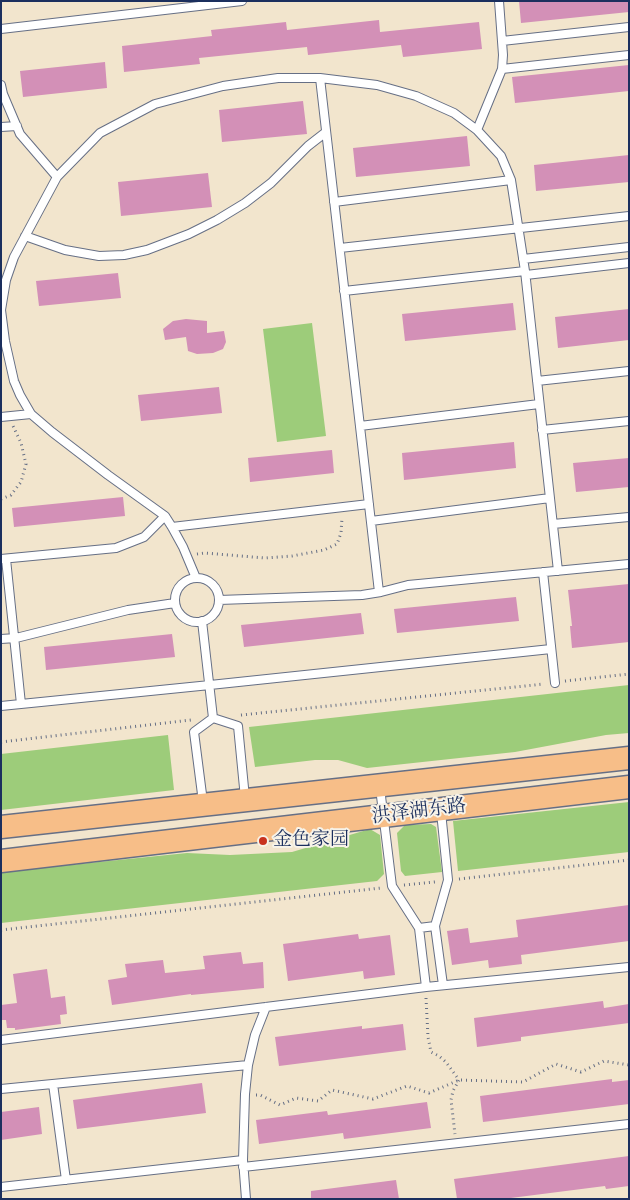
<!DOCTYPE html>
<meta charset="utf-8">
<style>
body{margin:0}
#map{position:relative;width:630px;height:1200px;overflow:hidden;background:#f2e5cd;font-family:Cardo,serif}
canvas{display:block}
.frame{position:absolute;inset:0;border:2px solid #1b2f5e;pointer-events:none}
</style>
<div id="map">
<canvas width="630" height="1200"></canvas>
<div class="frame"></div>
</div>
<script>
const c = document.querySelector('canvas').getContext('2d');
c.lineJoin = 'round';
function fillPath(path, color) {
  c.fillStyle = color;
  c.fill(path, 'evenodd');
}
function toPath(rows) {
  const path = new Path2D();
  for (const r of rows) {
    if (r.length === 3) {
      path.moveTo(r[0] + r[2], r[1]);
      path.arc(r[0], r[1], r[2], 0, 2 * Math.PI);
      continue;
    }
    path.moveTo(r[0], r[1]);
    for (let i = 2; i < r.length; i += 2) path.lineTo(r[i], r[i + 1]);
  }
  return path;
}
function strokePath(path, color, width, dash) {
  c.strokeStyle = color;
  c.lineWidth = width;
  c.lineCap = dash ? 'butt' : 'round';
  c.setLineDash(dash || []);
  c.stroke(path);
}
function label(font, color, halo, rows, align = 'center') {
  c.font = font + ' Cardo,"Noto Serif SC",serif';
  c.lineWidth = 4;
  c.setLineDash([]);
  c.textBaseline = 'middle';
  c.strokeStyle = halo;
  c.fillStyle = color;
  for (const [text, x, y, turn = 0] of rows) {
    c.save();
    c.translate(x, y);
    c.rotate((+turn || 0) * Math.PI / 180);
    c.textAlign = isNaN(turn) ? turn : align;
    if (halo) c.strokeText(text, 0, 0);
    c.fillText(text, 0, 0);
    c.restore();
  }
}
const green = toPath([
 [312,323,326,436,277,442,263,329],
 [629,685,629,733,606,735,515,752,367,768,338,760,315,760,255,767,249,727],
 [168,735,174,790,1,810,1,754],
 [629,802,629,852,458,871,453,821],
 [431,824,436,827,442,872,405,876,401,871,397,833,405,825],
 [370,829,380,835,384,874,377,881,1,923,1,872,187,853,230,855,292,852]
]);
const building = toPath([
 [519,1,629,1,629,12,521,23],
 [379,20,380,32,479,22,482,49,403,57,401,45,308,55,307,47,199,58,200,64,124,72,122,46,212,36,211,30,286,22,287,30],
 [105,62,107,88,23,97,20,71],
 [629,65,629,91,515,103,512,77],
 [303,101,307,134,222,142,219,110],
 [467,136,470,166,356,177,353,148],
 [629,155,629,182,536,191,534,165],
 [208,173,212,207,121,216,118,182],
 [118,273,121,298,39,306,36,281],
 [513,303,516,330,405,341,402,314],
 [629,309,629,340,558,348,555,317],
 [186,319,207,321,207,333,224,331,226,342,223,349,213,353,197,354,188,351,186,337,165,340,163,329,173,321],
 [219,387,222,413,141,421,138,395],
 [514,442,516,468,404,480,402,453],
 [332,450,334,473,250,482,248,458],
 [629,458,629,487,576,492,573,463],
 [123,497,125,516,14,527,12,508],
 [629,584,629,642,572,648,570,626,572,626,568,590],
 [516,597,519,621,397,633,394,609],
 [361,613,364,634,244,647,241,625],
 [172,634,175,657,46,670,44,647],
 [629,905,629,941,521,955,522,964,489,968,488,960,452,965,447,931,468,928,470,943,518,937,516,920],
 [358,934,359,939,390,935,395,975,364,979,363,971,288,981,283,944],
 [241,952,243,964,263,962,264,988,191,995,191,994,112,1005,108,980,127,977,125,964,163,960,165,973,205,969,203,956],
 [47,969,51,998,65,996,67,1014,60,1015,61,1024,15,1030,15,1028,7,1028,6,1020,1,1020,1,1005,17,1003,13,974],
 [603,1001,604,1008,629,1004,629,1023,521,1037,521,1041,477,1047,474,1018],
 [403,1024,406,1050,279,1066,275,1037,362,1026,362,1029],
 [612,1079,612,1082,629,1080,629,1104,483,1122,480,1096],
 [202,1083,206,1113,77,1129,73,1100],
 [427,1102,431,1128,344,1139,343,1133,259,1144,256,1120,327,1111,328,1115],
 [39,1107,42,1134,1,1140,1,1112],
 [629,1156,629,1186,606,1189,605,1186,503,1199,457,1199,454,1179],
 [396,1180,399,1199,311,1199,311,1191]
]);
const path = toPath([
 [1,499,11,495,21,482,26,464,21,443,13,426],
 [197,554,205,553,265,558,292,556,324,550,337,544,341,533,342,518],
 [565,681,629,674],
 [241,715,544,684],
 [1,742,191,720],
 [459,879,629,860],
 [404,885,435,882],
 [1,930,381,888],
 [426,998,428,1037,431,1052,439,1056,446,1062,459,1080,453,1091,451,1100,455,1134],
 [256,1095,260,1095,280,1105,296,1098,318,1101,332,1090,373,1099,407,1086,429,1093,459,1080,523,1082,556,1064,581,1072,604,1061,629,1065]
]);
const service = toPath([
 [1,29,242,1],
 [502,41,629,27],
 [502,69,629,55],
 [320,78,379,592],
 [1,85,3,94,20,134,57,177],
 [1,127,17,126],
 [477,130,502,69,503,55,499,1],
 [334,202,511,180],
 [25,236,65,250,99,256,124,255,147,250,189,234,217,220,245,203,271,183,308,146,326,132],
 [340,248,629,216],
 [523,259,629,247],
 [526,275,629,263],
 [344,291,525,271],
 [537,381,629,371],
 [1,417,31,414],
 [360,426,539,404],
 [542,430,629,421],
 [371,521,550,498],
 [553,524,629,517],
 [172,527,369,504],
 [1,559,116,548,144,537,165,516],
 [6,559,21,704],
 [543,572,555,683],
 [196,578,183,547,172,527,165,516,108,475,52,432,31,414,20,395,14,381,5,341,1,310,6,280,14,257,57,177,100,133,155,104,223,86,278,78,320,78,377,85,416,96,454,113,477,130,501,156,511,180,525,271,558,571],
 [197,600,22],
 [219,600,362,595,381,592,408,585,629,564],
 [202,621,213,718],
 [1,639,16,638,128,610,175,603],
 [1,706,210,685,551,649],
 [380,788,392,886,419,928,435,926,448,880,441,812],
 [203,802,194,732,213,718,238,726,245,798],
 [435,926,443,985],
 [419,928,426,987],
 [1,1040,426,987,629,967],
 [53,1084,66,1180],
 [1,1089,248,1065],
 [243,1167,629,1124],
 [1,1187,243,1160],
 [246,1199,243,1160,245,1094,248,1065,255,1035,266,1007]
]);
const primary = toPath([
 [1,827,629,758],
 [1,861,629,787]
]);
const markers = [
 [263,841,5,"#c8321e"]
];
const streetNames = [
 ["洪泽湖东路",419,812,-7]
];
const poiNames = [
 ["金色家园",273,841]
];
fillPath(green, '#9dcc7a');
fillPath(building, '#d390b7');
strokePath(service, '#666f85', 10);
strokePath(primary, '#666f85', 25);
strokePath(path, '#666f85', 3, [1, 4]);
strokePath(service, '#fff', 8);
strokePath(primary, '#f7be88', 22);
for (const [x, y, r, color] of markers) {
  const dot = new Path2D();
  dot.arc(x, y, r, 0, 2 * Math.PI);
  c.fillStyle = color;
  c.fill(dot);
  strokePath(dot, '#f7f3e8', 2);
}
label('19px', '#1b2f5e', '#f7f3e8', streetNames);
label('19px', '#1b2f5e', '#f7f3e8', poiNames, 'left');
</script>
